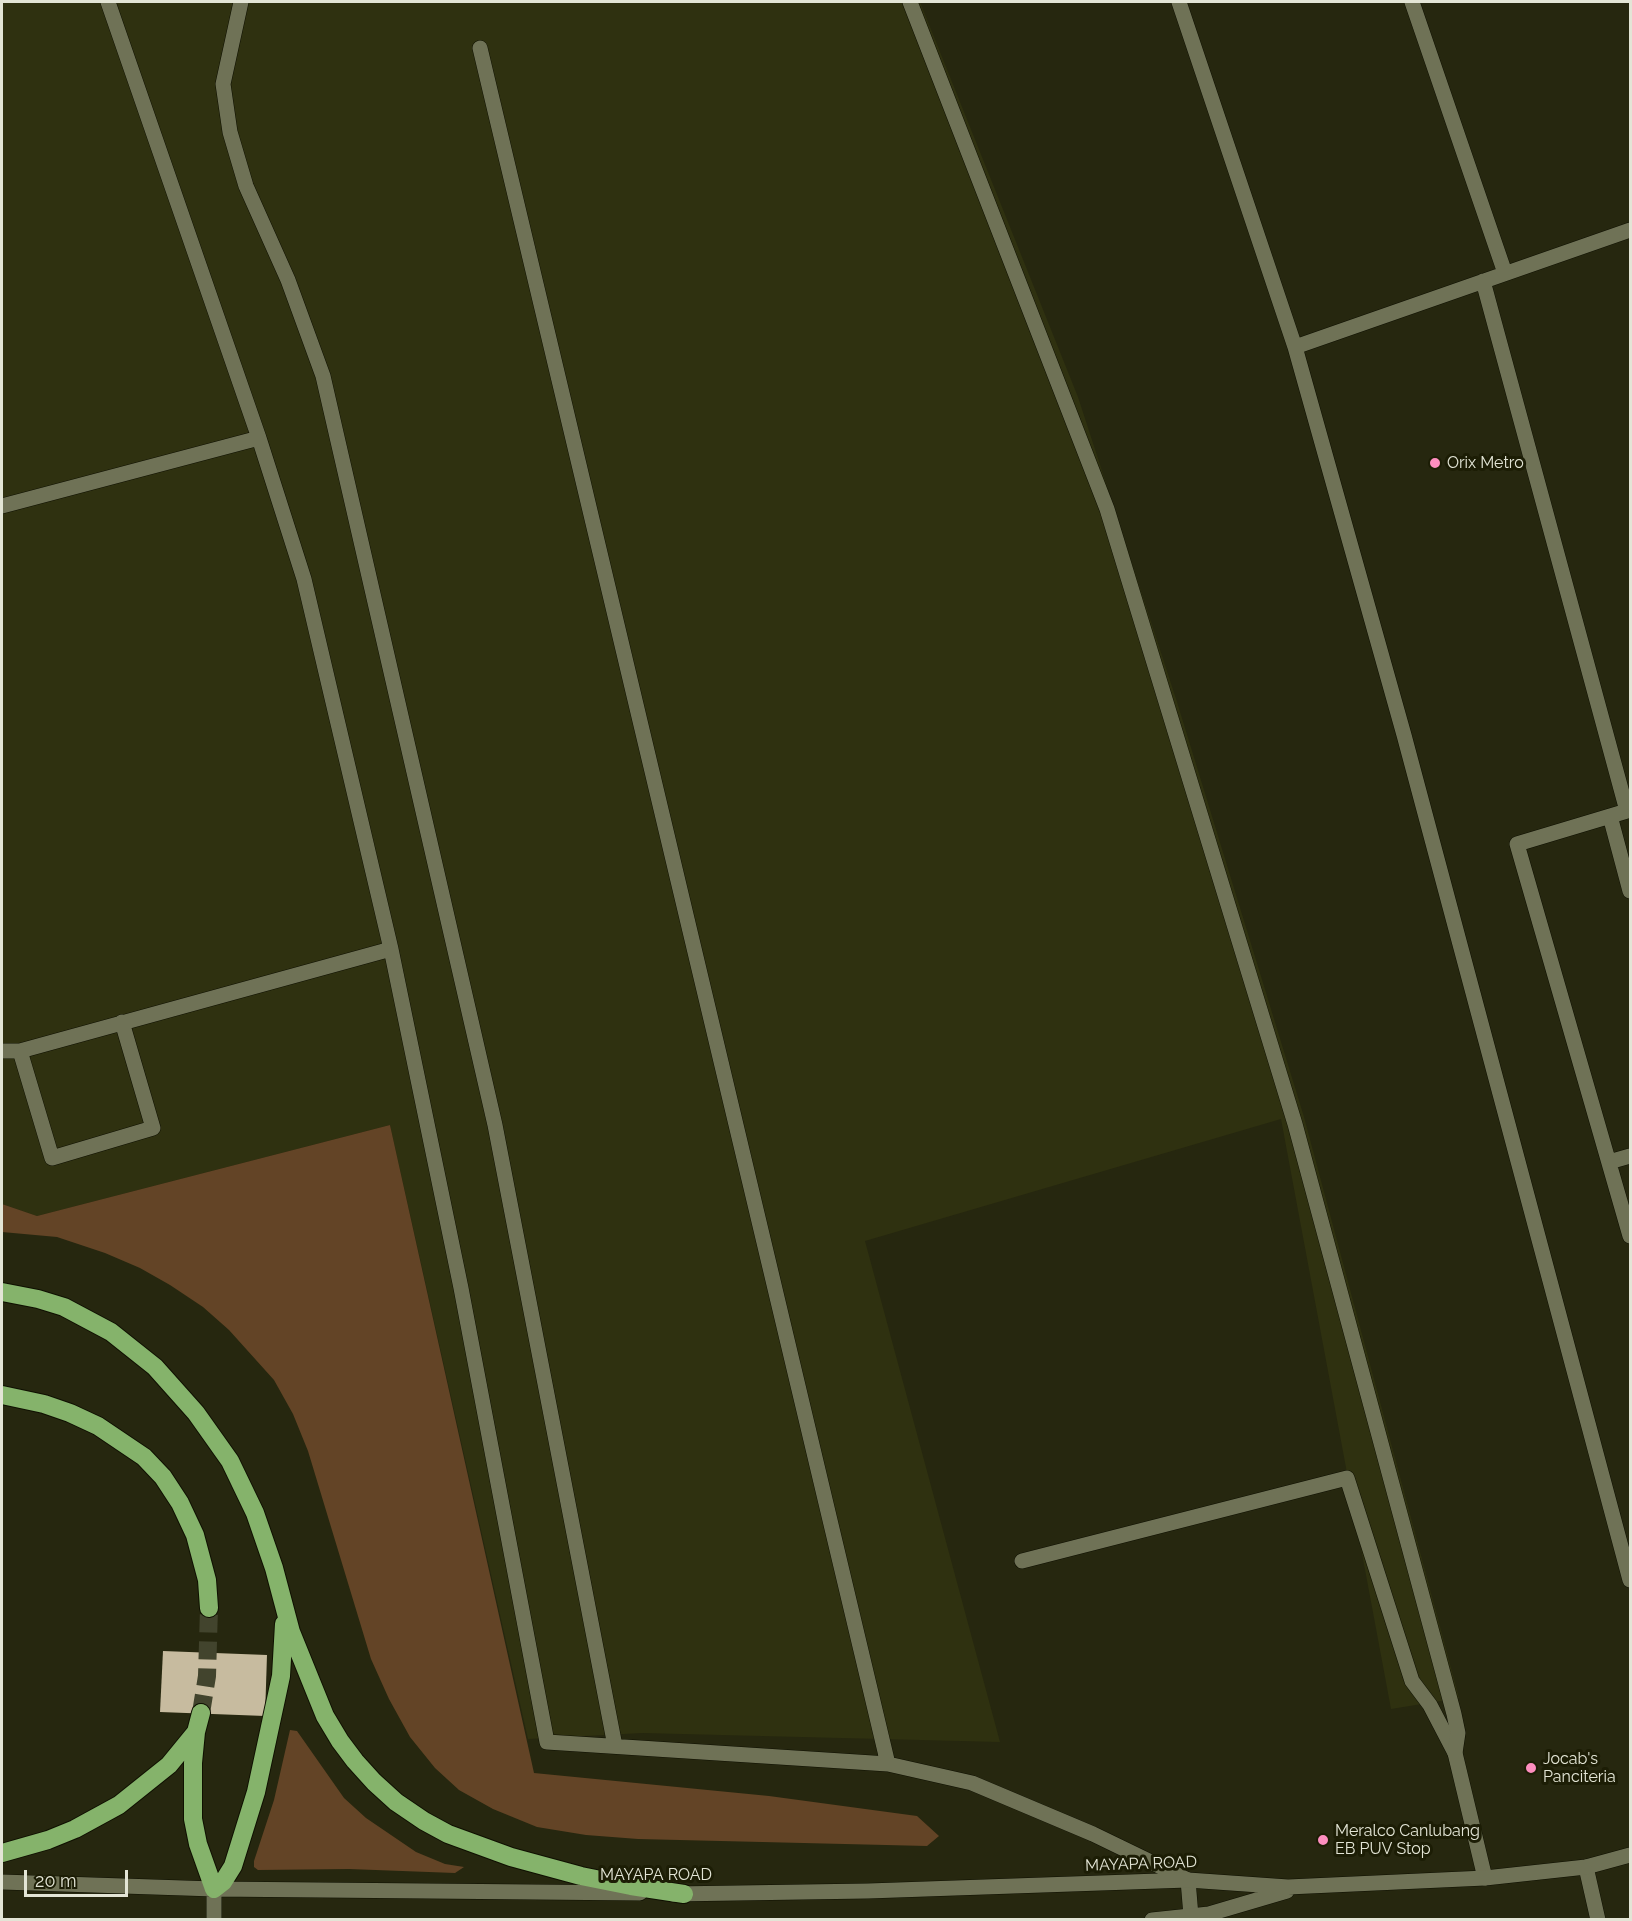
<!DOCTYPE html>
<style>
body{margin:0}
#map{position:relative;width:1632px;height:1921px;overflow:hidden;background:#26270f;font-family:Raleway,sans-serif}
canvas{display:block}
.frame{position:absolute;inset:0;border:3px solid #e3e5d6;pointer-events:none}
.scale{position:absolute;left:24px;top:1870px;width:104px;height:27px;box-sizing:border-box;border:3px solid #e3e5d6;border-top:0;padding-left:8px;font-size:18px;line-height:21px;white-space:nowrap;color:#e3e5d6;-webkit-text-stroke:4px #1c1d05;paint-order:stroke}
</style>
<div id="map">
<canvas width="1632" height="1921"></canvas>
<div class="frame"></div>
<div class="scale">20 m</div>
</div>
<script>
const c = document.querySelector('canvas').getContext('2d');
c.lineJoin = 'round';
function fillPath(path, color) {
  c.fillStyle = color;
  c.fill(path, 'evenodd');
}
function toPath(rows) {
  const path = new Path2D();
  for (const r of rows) {
    path.moveTo(r[0], r[1]);
    for (let i = 2; i < r.length; i += 2) path.lineTo(r[i], r[i + 1]);
  }
  return path;
}
function strokePath(path, color, width, dash) {
  c.strokeStyle = color;
  c.lineWidth = width;
  c.lineCap = dash ? 'butt' : 'round';
  c.setLineDash(dash || []);
  c.stroke(path);
}
function label(font, color, halo, rows, align = 'center') {
  c.font = font + ' Raleway,sans-serif';
  c.lineWidth = 6;
  c.setLineDash([]);
  c.textBaseline = 'middle';
  c.strokeStyle = halo;
  c.fillStyle = color;
  for (const [text, x, y, turn = 0] of rows) {
    c.save();
    c.translate(x, y);
    c.rotate((+turn || 0) * Math.PI / 180);
    c.textAlign = isNaN(turn) ? turn : align;
    if (halo) c.strokeText(text, 0, 0);
    c.fillText(text, 0, 0);
    c.restore();
  }
}
const built = toPath([
 [2,2,920,2,1078,397,1177,702,1304,1117,1459,1698,1391,1709,1281,1119,865,1241,1000,1742,642,1733,528,1739,390,1125,37,1216,2,1204]
]);
const green = toPath([
 [390,1125,534,1773,769,1796,917,1816,939,1836,927,1846,638,1839,586,1835,537,1827,493,1809,459,1790,435,1768,410,1737,389,1699,371,1659,308,1451,293,1414,274,1380,229,1330,203,1307,170,1285,140,1268,105,1253,57,1237,2,1232,2,1204,37,1216],
 [290,1730,297,1731,344,1798,366,1818,416,1852,445,1864,464,1867,455,1873,349,1869,258,1870,254,1867,254,1861,274,1800]
]);
const building = toPath([
 [163,1651,267,1655,265,1716,160,1712]
]);
const motorwayTunnel = toPath([
 [201,1713,207,1676,209,1608]
]);
const service = toPath([
 [108,2,259,438],
 [241,2,223,84,230,132,246,186,288,280,323,376,495,1125,615,1746],
 [1179,2,1295,347,1630,230],
 [1412,2,1505,273],
 [480,48,888,1764],
 [1483,281,1627,811,1517,844,1630,1236],
 [1295,347,1404,735,1630,1580],
 [2,506,259,438,304,579,391,949,461,1288,547,1742,888,1764,972,1783,1093,1834,1188,1880,1191,1916],
 [1610,816,1630,891],
 [2,1051,20,1051,391,949],
 [20,1051,52,1158,153,1128,122,1022],
 [1609,1162,1630,1156],
 [1022,1561,1347,1478,1412,1681,1430,1705,1455,1753]
]);
const minor = toPath([
 [910,2,1107,509,1295,1124,1454,1714,1458,1733,1455,1753,1485,1878],
 [1586,1867,1598,1920]
]);
const secondary = toPath([
 [2,1882,214,1889,640,1893],
 [673,1894,868,1891,1188,1880,1288,1887,1485,1878,1586,1867,1630,1855],
 [214,1920,214,1889],
 [1152,1920,1209,1914,1287,1891]
]);
const motorway = toPath([
 [2,1292,38,1299,64,1307,111,1332,155,1367,196,1413,230,1461,255,1513,274,1568,291,1632,325,1716,340,1741,355,1761,374,1782,396,1802,424,1821,448,1834,511,1857,581,1876,631,1886,684,1894],
 [2,1395,44,1404,70,1413,98,1426,144,1457,163,1477,180,1503,195,1535,207,1580,209,1608],
 [196,1732,193,1763,193,1819,198,1844,214,1889,223,1882,233,1866,256,1792,281,1676,284,1624],
 [2,1853,48,1840,75,1829,119,1805,169,1765,196,1732,201,1713]
]);
const markers = [
 [1435,463,6,"#fd8ebf"],
 [1531,1768,6,"#fd8ebf"],
 [1323,1840,6,"#fd8ebf"]
];
const poiNames = [
 ["Orix Metro",1447,463],
 ["Jocab's",1543,1759],
 ["Panciteria",1543,1777],
 ["Meralco Canlubang",1335,1831],
 ["EB PUV Stop",1335,1849]
];
const streetNames = [
 ["MAYAPA ROAD",1141,1864,-2],
 ["MAYAPA ROAD",656,1875]
];
fillPath(built, '#2f3110');
fillPath(green, '#634426');
fillPath(building, '#c7bb9f');
strokePath(motorwayTunnel, '#42442d', 18, [18, 9]);
strokePath(service, '#0f1000', 16);
strokePath(minor, '#0f1000', 16);
strokePath(secondary, '#0f1000', 16);
strokePath(motorway, '#0f1000', 20);
strokePath(service, '#6f7256', 15);
strokePath(minor, '#6f7256', 15);
strokePath(secondary, '#6f7256', 15);
strokePath(motorway, '#85b36b', 18);
for (const [x, y, r, color] of markers) {
  const dot = new Path2D();
  dot.arc(x, y, r, 0, 2 * Math.PI);
  c.fillStyle = color;
  c.fill(dot);
  strokePath(dot, '#1c1d05', 2);
}
label('16px', '#e3e5d6', '#1c1d05', poiNames, 'left');
label('16px', '#e3e5d6', '#1c1d05', streetNames);
</script>
